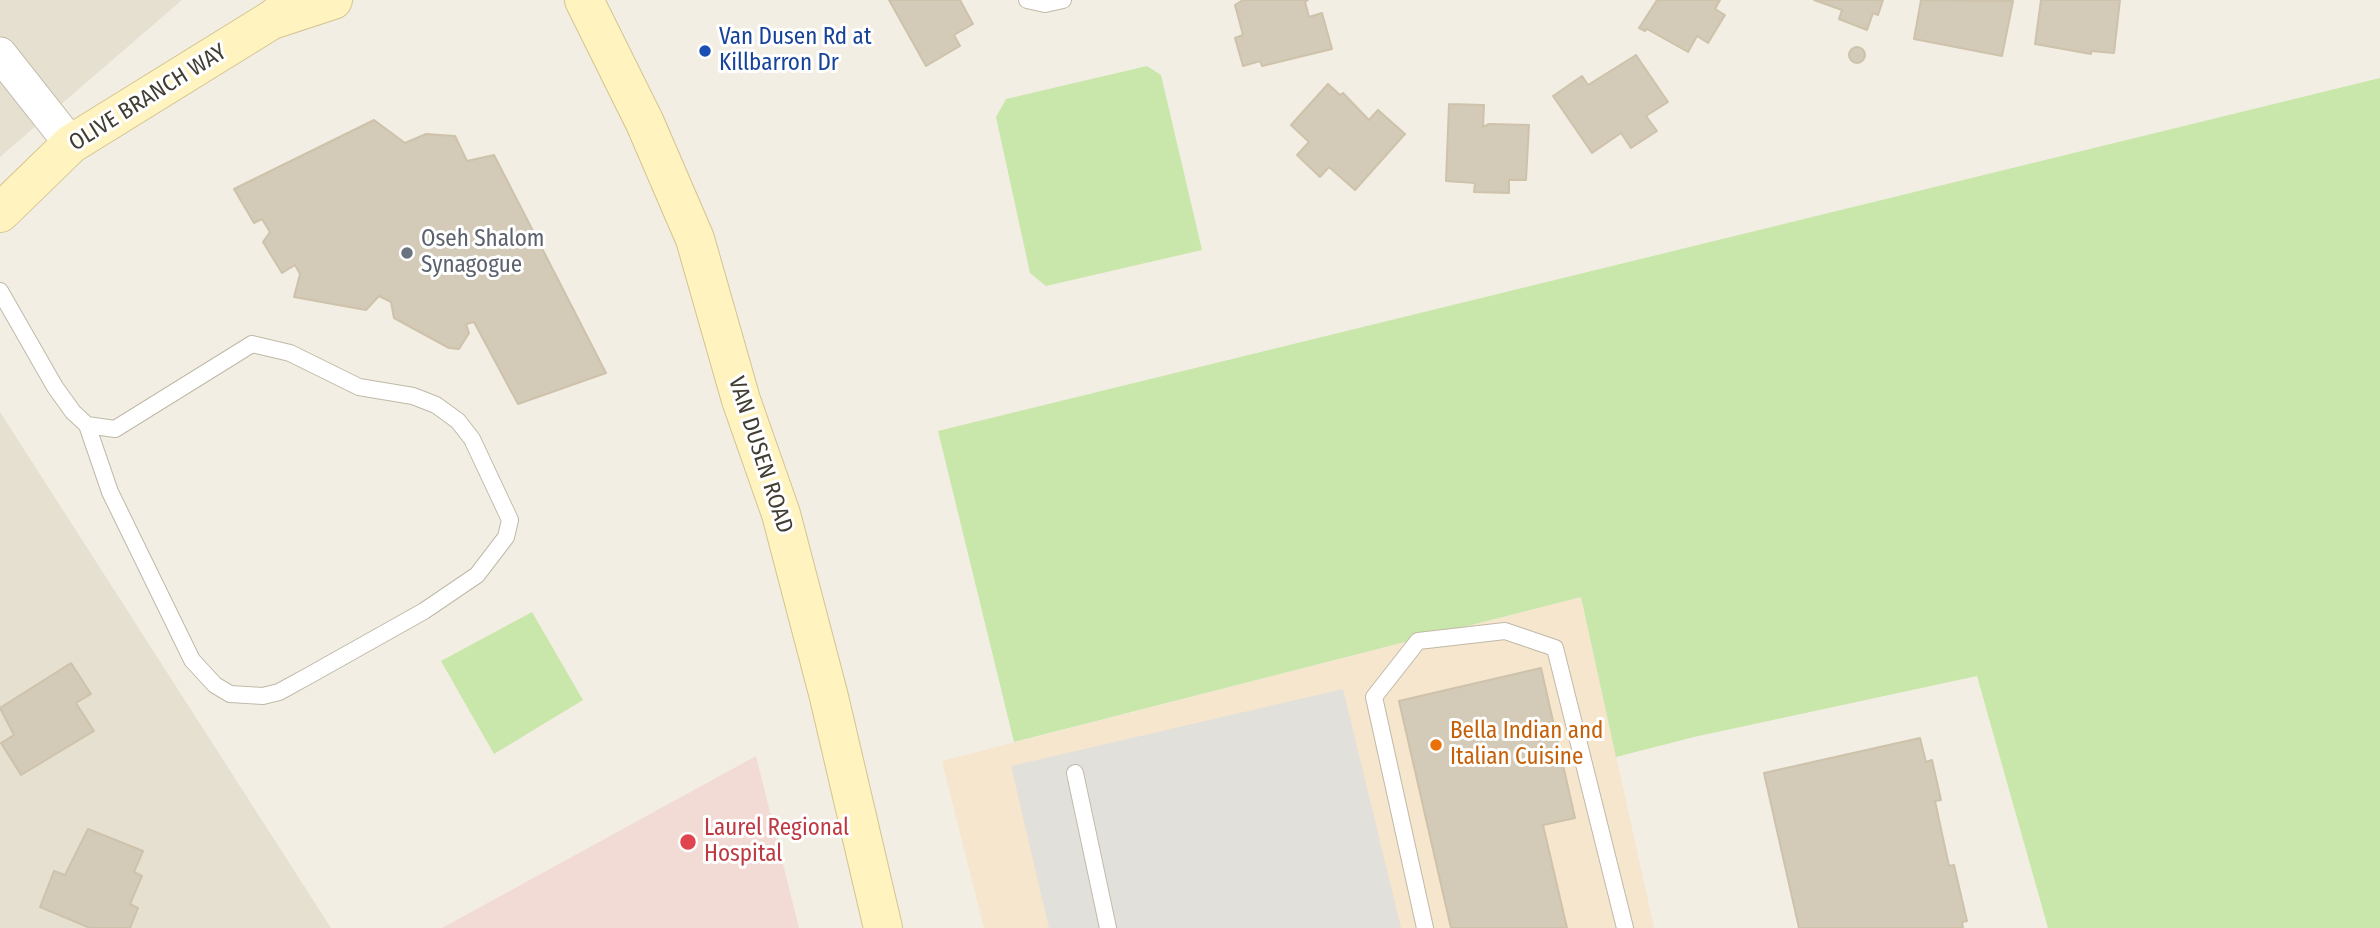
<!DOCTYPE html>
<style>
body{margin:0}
canvas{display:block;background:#f2eee3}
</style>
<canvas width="2380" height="928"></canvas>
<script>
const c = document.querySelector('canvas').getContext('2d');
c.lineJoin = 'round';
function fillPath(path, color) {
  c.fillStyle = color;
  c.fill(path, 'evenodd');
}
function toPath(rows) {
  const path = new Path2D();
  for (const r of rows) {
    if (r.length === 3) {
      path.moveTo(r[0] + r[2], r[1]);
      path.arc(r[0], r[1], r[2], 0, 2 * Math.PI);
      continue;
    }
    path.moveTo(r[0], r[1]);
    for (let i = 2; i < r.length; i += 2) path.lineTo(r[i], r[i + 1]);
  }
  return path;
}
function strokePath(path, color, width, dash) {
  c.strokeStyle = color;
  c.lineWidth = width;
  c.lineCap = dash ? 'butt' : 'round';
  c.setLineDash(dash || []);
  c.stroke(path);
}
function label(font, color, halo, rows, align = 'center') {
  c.font = font + ' "Fira Sans Condensed",sans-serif';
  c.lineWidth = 6;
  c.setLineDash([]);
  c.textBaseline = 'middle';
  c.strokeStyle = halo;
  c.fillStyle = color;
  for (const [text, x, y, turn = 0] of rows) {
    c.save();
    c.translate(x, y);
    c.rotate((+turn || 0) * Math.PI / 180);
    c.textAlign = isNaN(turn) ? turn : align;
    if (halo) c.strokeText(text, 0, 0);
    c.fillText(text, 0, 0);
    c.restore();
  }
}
const residential = toPath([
 [0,0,182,0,0,157],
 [0,412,331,928,0,928]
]);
const commercial = toPath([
 [1581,597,1654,928,984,928,942,761]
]);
const medical = toPath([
 [756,756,799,928,442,928]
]);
const green = toPath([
 [1147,66,1161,75,1202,250,1046,286,1030,273,996,117,1006,99],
 [2380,78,2380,928,2048,928,1977,676,1694,737,1616,757,1581,597,1014,742,938,431],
 [532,612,583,700,494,754,441,661]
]);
const parking = toPath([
 [1343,689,1401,928,1049,928,1011,766]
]);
const building = toPath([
 [889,0,960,0,973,24,954,35,960,46,926,66,889,0],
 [1243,0,1308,0,1305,2,1309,17,1322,13,1332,49,1262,66,1260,61,1243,66,1235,38,1243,35,1235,5,1243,0],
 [1657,0,1720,0,1715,9,1725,15,1708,43,1697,36,1688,52,1647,29,1645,31,1639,28,1657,0],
 [1814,0,1883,0,1878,15,1873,13,1867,30,1839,19,1842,10,1814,0],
 [1921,0,2013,1,2002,56,1914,39,1921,0],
 [2041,0,2120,0,2114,53,2091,51,2091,54,2035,44,2041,0],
 [1857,55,8],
 [1636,55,1668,102,1646,116,1657,131,1631,148,1621,133,1592,153,1553,96,1582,76,1588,85,1636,55],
 [1328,84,1340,95,1343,93,1369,120,1378,110,1405,134,1355,190,1329,167,1320,177,1297,155,1309,142,1291,125,1328,84],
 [1449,104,1484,105,1483,127,1489,124,1529,125,1526,180,1509,180,1509,193,1474,192,1475,183,1446,181,1449,104],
 [374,120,405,143,426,134,455,136,467,161,494,155,606,373,518,404,474,322,466,324,469,333,459,349,449,348,394,318,391,302,379,296,366,310,294,297,300,274,295,265,282,273,263,242,270,232,262,219,254,223,234,189,374,120],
 [71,663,91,694,76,703,94,731,21,775,1,743,14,735,0,708,71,663],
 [1541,668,1575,818,1543,825,1567,928,1451,928,1399,701,1541,668],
 [1920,738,1926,762,1932,760,1941,800,1935,801,1949,866,1954,865,1967,921,1962,922,1963,928,1799,928,1764,773,1920,738],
 [88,829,143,851,134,872,142,876,130,904,138,908,130,928,90,928,40,907,54,871,65,875,88,829]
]);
const lane = toPath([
 [1027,0,1045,4,1063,0],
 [0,291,55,387,73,412,87,425],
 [252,344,290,353,359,387,413,396,436,405,458,421,472,439,510,520,506,537,477,575,424,611,310,675,279,692,263,696,230,694,215,685,192,660,110,492,87,425,115,429,252,344],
 [1075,773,1108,928],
 [1425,928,1374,697,1418,641,1505,631,1555,648,1625,928]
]);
const street = toPath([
 [0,54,71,144]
]);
const secondary = toPath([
 [584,0,645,123,695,239,741,400,781,514,829,697,883,928],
 [275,19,333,0],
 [0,213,71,144,273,19,296,0]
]);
const markers = [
 [705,51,7,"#1a4fb4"],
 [407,253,7,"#6b7280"],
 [1436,745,7,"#e8710a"],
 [688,842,9,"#e0444e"]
];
const transitNames = [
 ["Van Dusen Rd at",719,38],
 ["Killbarron Dr",719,64]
];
const streetNames = [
 ["OLIVE BRANCH WAY",148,98,-32],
 ["VAN DUSEN ROAD",760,455,72]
];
const worshipNames = [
 ["Oseh Shalom",421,240],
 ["Synagogue",421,266]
];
const foodNames = [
 ["Bella Indian and",1450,732],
 ["Italian Cuisine",1450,758]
];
const healthNames = [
 ["Laurel Regional",704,829],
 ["Hospital",704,855]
];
fillPath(residential, '#e6e0d1');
fillPath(commercial, '#f5e6cd');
fillPath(medical, '#f3dbd5');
fillPath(green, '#c9e7aa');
fillPath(parking, '#e2e0db');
fillPath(building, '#d3cab8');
strokePath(building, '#cec2ab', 2);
strokePath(lane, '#c0b9a8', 18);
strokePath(street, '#c0b9a8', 35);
strokePath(secondary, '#d3c491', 40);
strokePath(lane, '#fff', 16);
strokePath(street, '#fff', 33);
strokePath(secondary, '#fff3bf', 38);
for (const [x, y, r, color] of markers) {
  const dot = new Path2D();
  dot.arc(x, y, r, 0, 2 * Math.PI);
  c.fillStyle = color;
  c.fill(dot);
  strokePath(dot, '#fff', 2.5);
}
label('23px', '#164399', '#fff', transitNames, 'left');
label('23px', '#433e33', '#fff', streetNames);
label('23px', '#5b616d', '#fff', worshipNames, 'left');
label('23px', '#c56008', '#fff', foodNames, 'left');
label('23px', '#be3a42', '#fff', healthNames, 'left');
</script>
